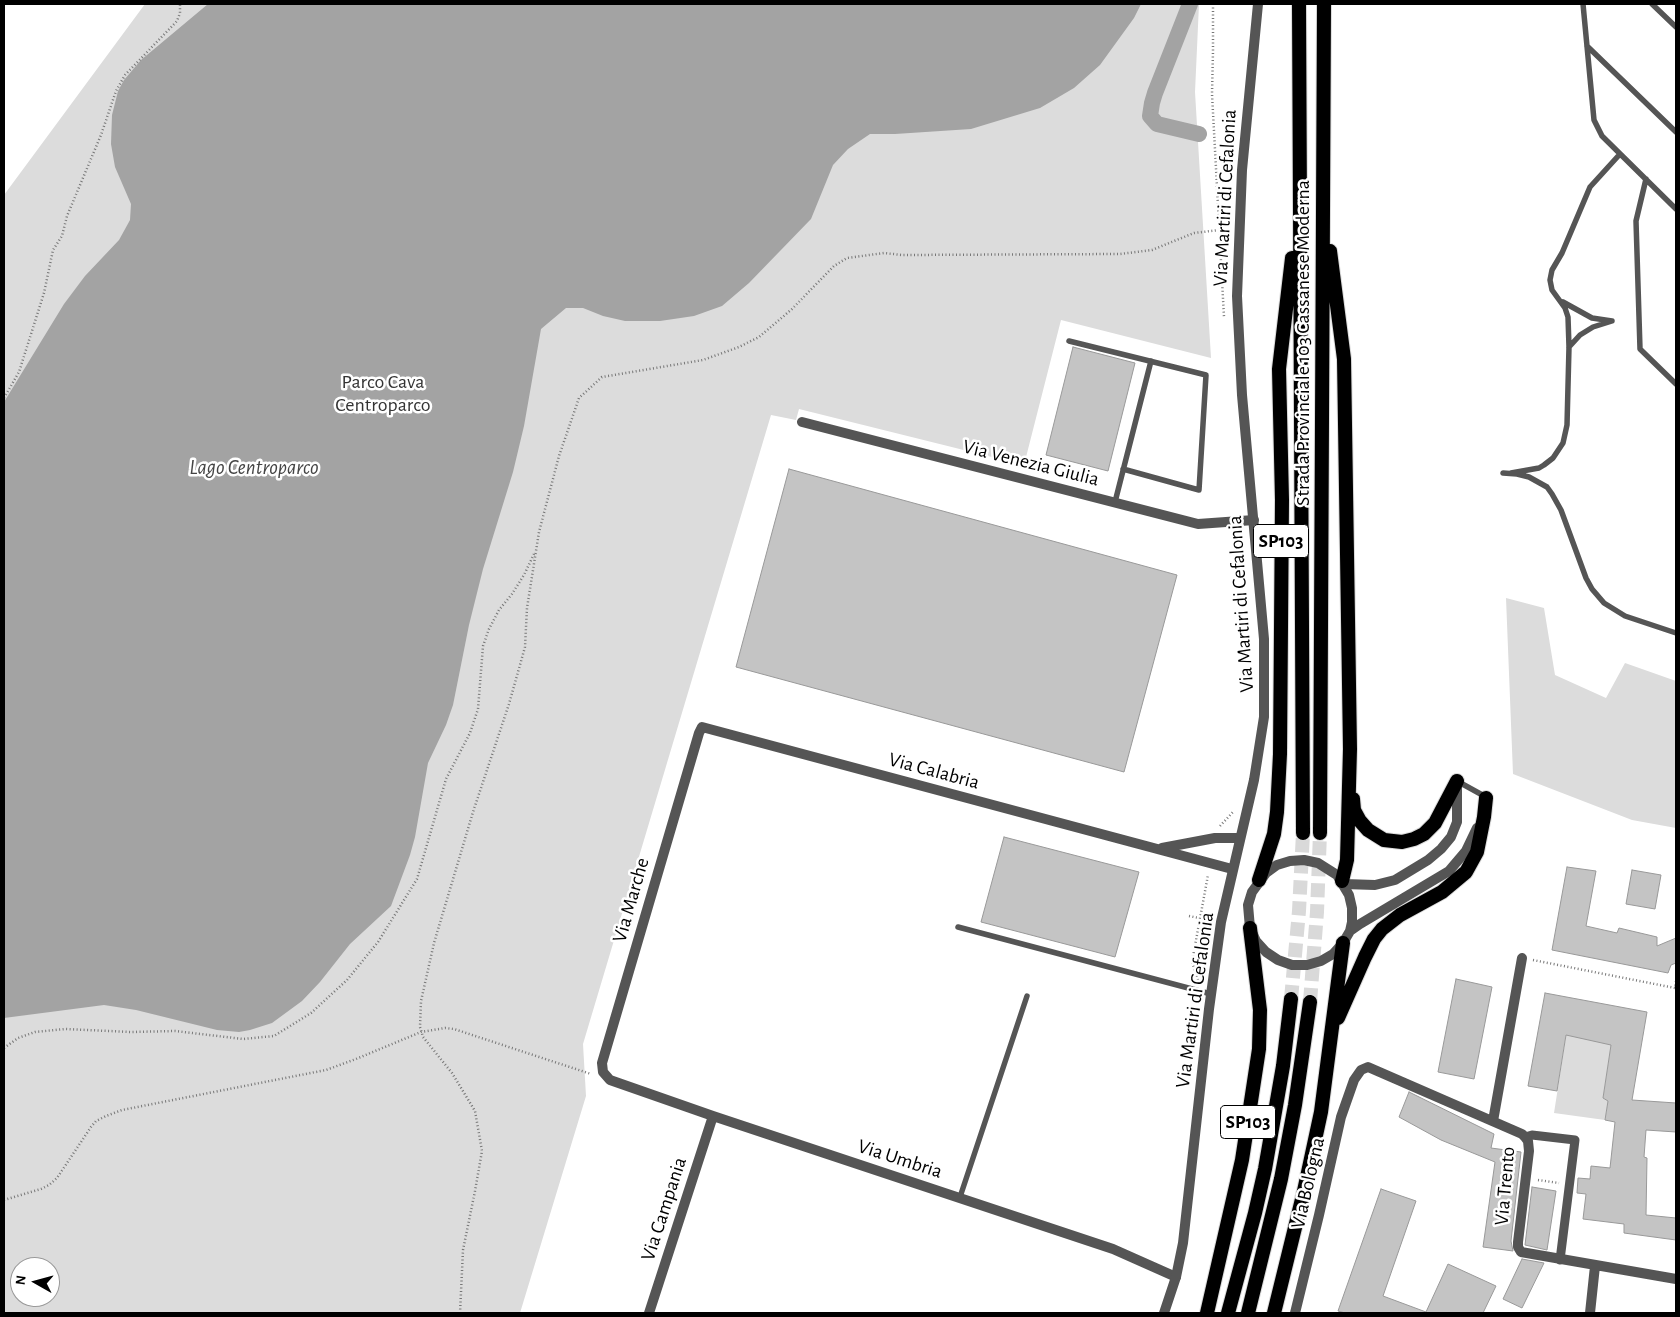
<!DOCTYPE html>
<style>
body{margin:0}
#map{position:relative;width:1680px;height:1317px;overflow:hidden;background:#fff;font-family:"Alegreya Sans",sans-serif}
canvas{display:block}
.frame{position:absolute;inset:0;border:5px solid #000;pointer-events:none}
.north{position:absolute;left:10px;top:1257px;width:50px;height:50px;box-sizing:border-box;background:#fff;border:1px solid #999;border-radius:50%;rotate:277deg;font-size:14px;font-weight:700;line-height:20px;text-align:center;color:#000}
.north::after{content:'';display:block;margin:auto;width:18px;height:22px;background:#000;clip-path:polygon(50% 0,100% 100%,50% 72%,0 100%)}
</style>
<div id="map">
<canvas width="1680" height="1317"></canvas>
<div class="frame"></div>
<div class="north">N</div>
</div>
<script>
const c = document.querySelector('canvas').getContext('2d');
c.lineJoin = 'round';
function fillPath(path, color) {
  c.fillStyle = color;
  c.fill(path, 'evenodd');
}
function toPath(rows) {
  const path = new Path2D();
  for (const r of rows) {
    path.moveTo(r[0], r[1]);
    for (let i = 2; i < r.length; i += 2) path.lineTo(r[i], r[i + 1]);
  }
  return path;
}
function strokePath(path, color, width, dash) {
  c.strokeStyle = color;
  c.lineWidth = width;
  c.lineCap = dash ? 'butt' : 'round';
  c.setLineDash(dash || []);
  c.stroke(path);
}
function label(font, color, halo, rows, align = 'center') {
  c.font = font + ' "Alegreya Sans",sans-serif';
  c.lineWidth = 5;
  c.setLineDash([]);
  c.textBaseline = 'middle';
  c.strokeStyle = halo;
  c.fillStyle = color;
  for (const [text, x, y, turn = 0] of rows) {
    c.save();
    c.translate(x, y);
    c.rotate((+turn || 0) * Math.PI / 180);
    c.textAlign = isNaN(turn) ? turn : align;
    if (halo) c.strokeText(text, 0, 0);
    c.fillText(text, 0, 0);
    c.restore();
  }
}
const green = toPath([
 [145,4,1199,4,1195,92,1211,358,1061,320,1024,465,799,409,796,420,771,415,583,1044,586,1096,520,1313,4,1313,4,195],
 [20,1267,50,1267,50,1297,20,1297],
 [1506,598,1544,608,1555,675,1606,698,1625,663,1676,681,1676,828,1632,820,1513,774],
 [1569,1017,1612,1039,1603,1098,1608,1101,1605,1120,1554,1113]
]);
const water = toPath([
 [208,4,1141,4,1134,18,1100,65,1074,88,1040,108,971,129,895,134,870,134,848,149,833,165,811,219,749,283,722,306,694,316,660,321,625,321,603,316,583,308,566,308,541,329,524,426,513,472,483,569,469,625,453,705,446,725,428,763,415,837,410,855,391,906,350,944,320,982,302,1001,272,1023,250,1030,239,1032,217,1030,136,1010,104,1005,4,1018,4,402,64,304,85,276,119,240,130,220,131,204,115,167,111,144,112,115,118,91,124,80,141,60]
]);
const canal = toPath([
 [1190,4,1155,93,1152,103,1150,116,1157,124,1199,134]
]);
const building = toPath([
 [1073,347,1135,363,1108,471,1046,455,1073,347],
 [789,469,1177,575,1124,772,736,667,789,469],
 [1004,837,1139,872,1115,957,981,922,1004,837],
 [1567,867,1596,871,1586,926,1617,933,1619,928,1657,937,1657,946,1676,938,1676,963,1671,965,1668,973,1552,950,1567,867],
 [1632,870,1661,875,1655,909,1626,904,1632,870],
 [1456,979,1492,987,1474,1079,1438,1072,1456,979],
 [1545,993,1647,1012,1632,1100,1676,1103,1676,1132,1646,1130,1644,1157,1647,1158,1646,1215,1676,1218,1676,1240,1624,1233,1624,1224,1583,1219,1586,1194,1577,1193,1578,1178,1590,1179,1591,1166,1610,1168,1615,1122,1605,1120,1608,1101,1603,1098,1611,1045,1566,1035,1557,1091,1528,1086,1545,993],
 [1409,1092,1494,1134,1491,1148,1521,1152,1511,1241,1513,1251,1483,1247,1495,1162,1441,1140,1399,1117,1409,1092],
 [1532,1187,1556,1191,1547,1250,1525,1245,1532,1187],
 [1381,1189,1416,1201,1383,1296,1426,1312,1448,1264,1496,1286,1483,1313,1345,1313,1338,1311,1381,1189],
 [1522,1259,1544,1263,1522,1308,1503,1299,1522,1259]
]);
const trunkTunnel = toPath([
 [1291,999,1299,911,1303,833],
 [1310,1002,1317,912,1320,833]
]);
const path = toPath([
 [1213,4,1213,51,1212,94,1224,317],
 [4,398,19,372,44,293,53,250,62,236,67,216,101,135,116,91,125,75,177,21,180,13,180,4],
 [1220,826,1233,812],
 [1189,916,1199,918],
 [1533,960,1675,988,1676,981],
 [1198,980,1192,962,1208,875],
 [1194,1014,1196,1000],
 [4,1048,18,1038,35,1032,65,1029,131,1032,175,1031,243,1039,274,1036,311,1013,347,980,378,942,417,879,446,779,470,733,478,709,483,646,489,629,499,610,512,594,524,575,534,554],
 [1538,1180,1559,1183],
 [4,1200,41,1189,49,1185,57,1178,91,1127,96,1121,106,1116,122,1110,326,1070,356,1059,421,1032,445,1028,454,1029,591,1074],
 [460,1313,463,1250,475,1191,482,1151,475,1111,452,1073,423,1037,420,1027,421,1001,434,943,473,812,509,704,525,647,527,608,539,532,559,456,579,398,602,377,703,360,739,347,759,337,792,309,834,266,847,258,884,253,902,255,1120,254,1152,250,1194,233,1219,230]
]);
const service = toPath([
 [1583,4,1594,120,1602,136,1676,209],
 [1652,4,1676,27],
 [1587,46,1676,132],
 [1646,179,1636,221,1640,349,1676,384],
 [1563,302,1592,318,1612,321,1593,327,1580,335,1569,347],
 [1069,341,1206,375,1199,490,1123,469],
 [1503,473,1517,474,1529,477,1547,487,1552,494,1561,510,1586,578,1592,589,1604,603,1625,616,1676,633],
 [1511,473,1539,468,1544,465,1553,458,1563,443,1567,425,1569,347,1568,317,1565,308,1552,290,1550,280,1552,270,1562,253,1590,187,1620,154],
 [1115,502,1151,361],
 [1457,781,1486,797],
 [958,927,1211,994],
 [960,1197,1027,996]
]);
const pedestrian = toPath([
 [1525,1137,1532,1135,1575,1140,1560,1260]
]);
const minor = toPath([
 [802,422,1198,524,1254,520],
 [1162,848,1215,838,1240,838],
 [1344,884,1375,885,1395,880,1428,860,1441,849,1451,837,1457,822,1457,782],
 [1350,931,1352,922,1352,908,1349,895,1337,875,1318,863,1304,860,1290,861,1277,865,1266,873,1252,892,1248,905,1250,928,1256,941,1266,952,1278,960,1292,965,1307,965,1321,961,1333,954,1343,943,1350,931,1360,924,1449,871,1466,851,1477,828],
 [1493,1121,1522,958],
 [1176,1277,1113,1249,713,1116,610,1080,603,1072,602,1063,699,733,702,727,1232,869],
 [649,1313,713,1116],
 [1295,1313,1319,1215,1341,1117,1354,1080,1361,1070,1368,1067,1522,1134,1525,1137,1528,1141,1529,1151,1518,1242,1518,1247,1521,1252,1676,1279],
 [1590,1313,1595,1266]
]);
const tertiary = toPath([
 [1164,1313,1176,1277,1183,1243,1209,1009,1221,922,1254,780,1264,717,1264,639,1242,395,1237,296,1242,170,1258,4]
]);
const trunk = toPath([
 [1299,4,1303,833],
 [1330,251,1344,359,1350,749,1347,860,1342,881],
 [1353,799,1354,810,1360,821,1368,830,1384,840,1402,842,1414,839,1424,834,1435,823,1457,781],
 [1320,833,1324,4],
 [1259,880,1274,834,1277,812,1280,754,1282,500,1279,369,1292,258],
 [1338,1018,1365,957,1374,939,1382,929,1400,915,1442,892,1466,872,1477,852,1484,817,1486,798],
 [1207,1313,1242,1160,1259,1049,1260,1010,1250,928],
 [1228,1313,1255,1213,1265,1169,1283,1066,1291,999],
 [1248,1313,1281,1179,1295,1105,1310,1002],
 [1274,1313,1304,1191,1321,1112,1343,943]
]);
const shields = [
 [1281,541,55],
 [1248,1122,55]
];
const shieldNames = [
 ["SP103",1281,541],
 ["SP103",1248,1122]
];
const streetNames = [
 ["Via Martiri di Cefalonia",1225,198,-87],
 ["Strada Provinciale 103 Cassanese Moderna",1303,343,-90],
 ["Via Venezia Giulia",1031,463,14],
 ["Via Martiri di Cefalonia",1241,604,-94],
 ["Via Calabria",934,771,15],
 ["Via Marche",631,900,-74],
 ["Via Martiri di Cefalonia",1195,1000,-82],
 ["Via Umbria",900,1159,18],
 ["Via Bologna",1308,1183,-77],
 ["Via Trento",1505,1186,-85],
 ["Via Campania",664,1209,-72]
];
const parkNames = [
 ["Parco Cava",383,382],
 ["Centroparco",383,405]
];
const waterNames = [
 ["Lago Centroparco",254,468]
];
fillPath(green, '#dcdcdc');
fillPath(water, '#a3a3a3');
strokePath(canal, '#a3a3a3', 16);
fillPath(building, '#c4c4c4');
strokePath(building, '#999', 1);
strokePath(trunkTunnel, '#d9d9d9', 14, [14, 7]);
strokePath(trunk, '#dbdbdb', 16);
strokePath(path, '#777', 2.5, [1, 2.5]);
strokePath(service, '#555', 5.5);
strokePath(pedestrian, '#555', 9);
strokePath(minor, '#555', 10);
strokePath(tertiary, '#555', 10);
strokePath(trunk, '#000', 14);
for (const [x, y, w] of shields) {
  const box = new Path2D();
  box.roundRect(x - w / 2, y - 16.5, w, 33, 4);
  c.fillStyle = '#fff';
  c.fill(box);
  strokePath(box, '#000', 1);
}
label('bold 19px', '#000', null, shieldNames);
label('20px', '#000', '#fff', streetNames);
label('20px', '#333', '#fff', parkNames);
label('italic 21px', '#444', '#fff', waterNames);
</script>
